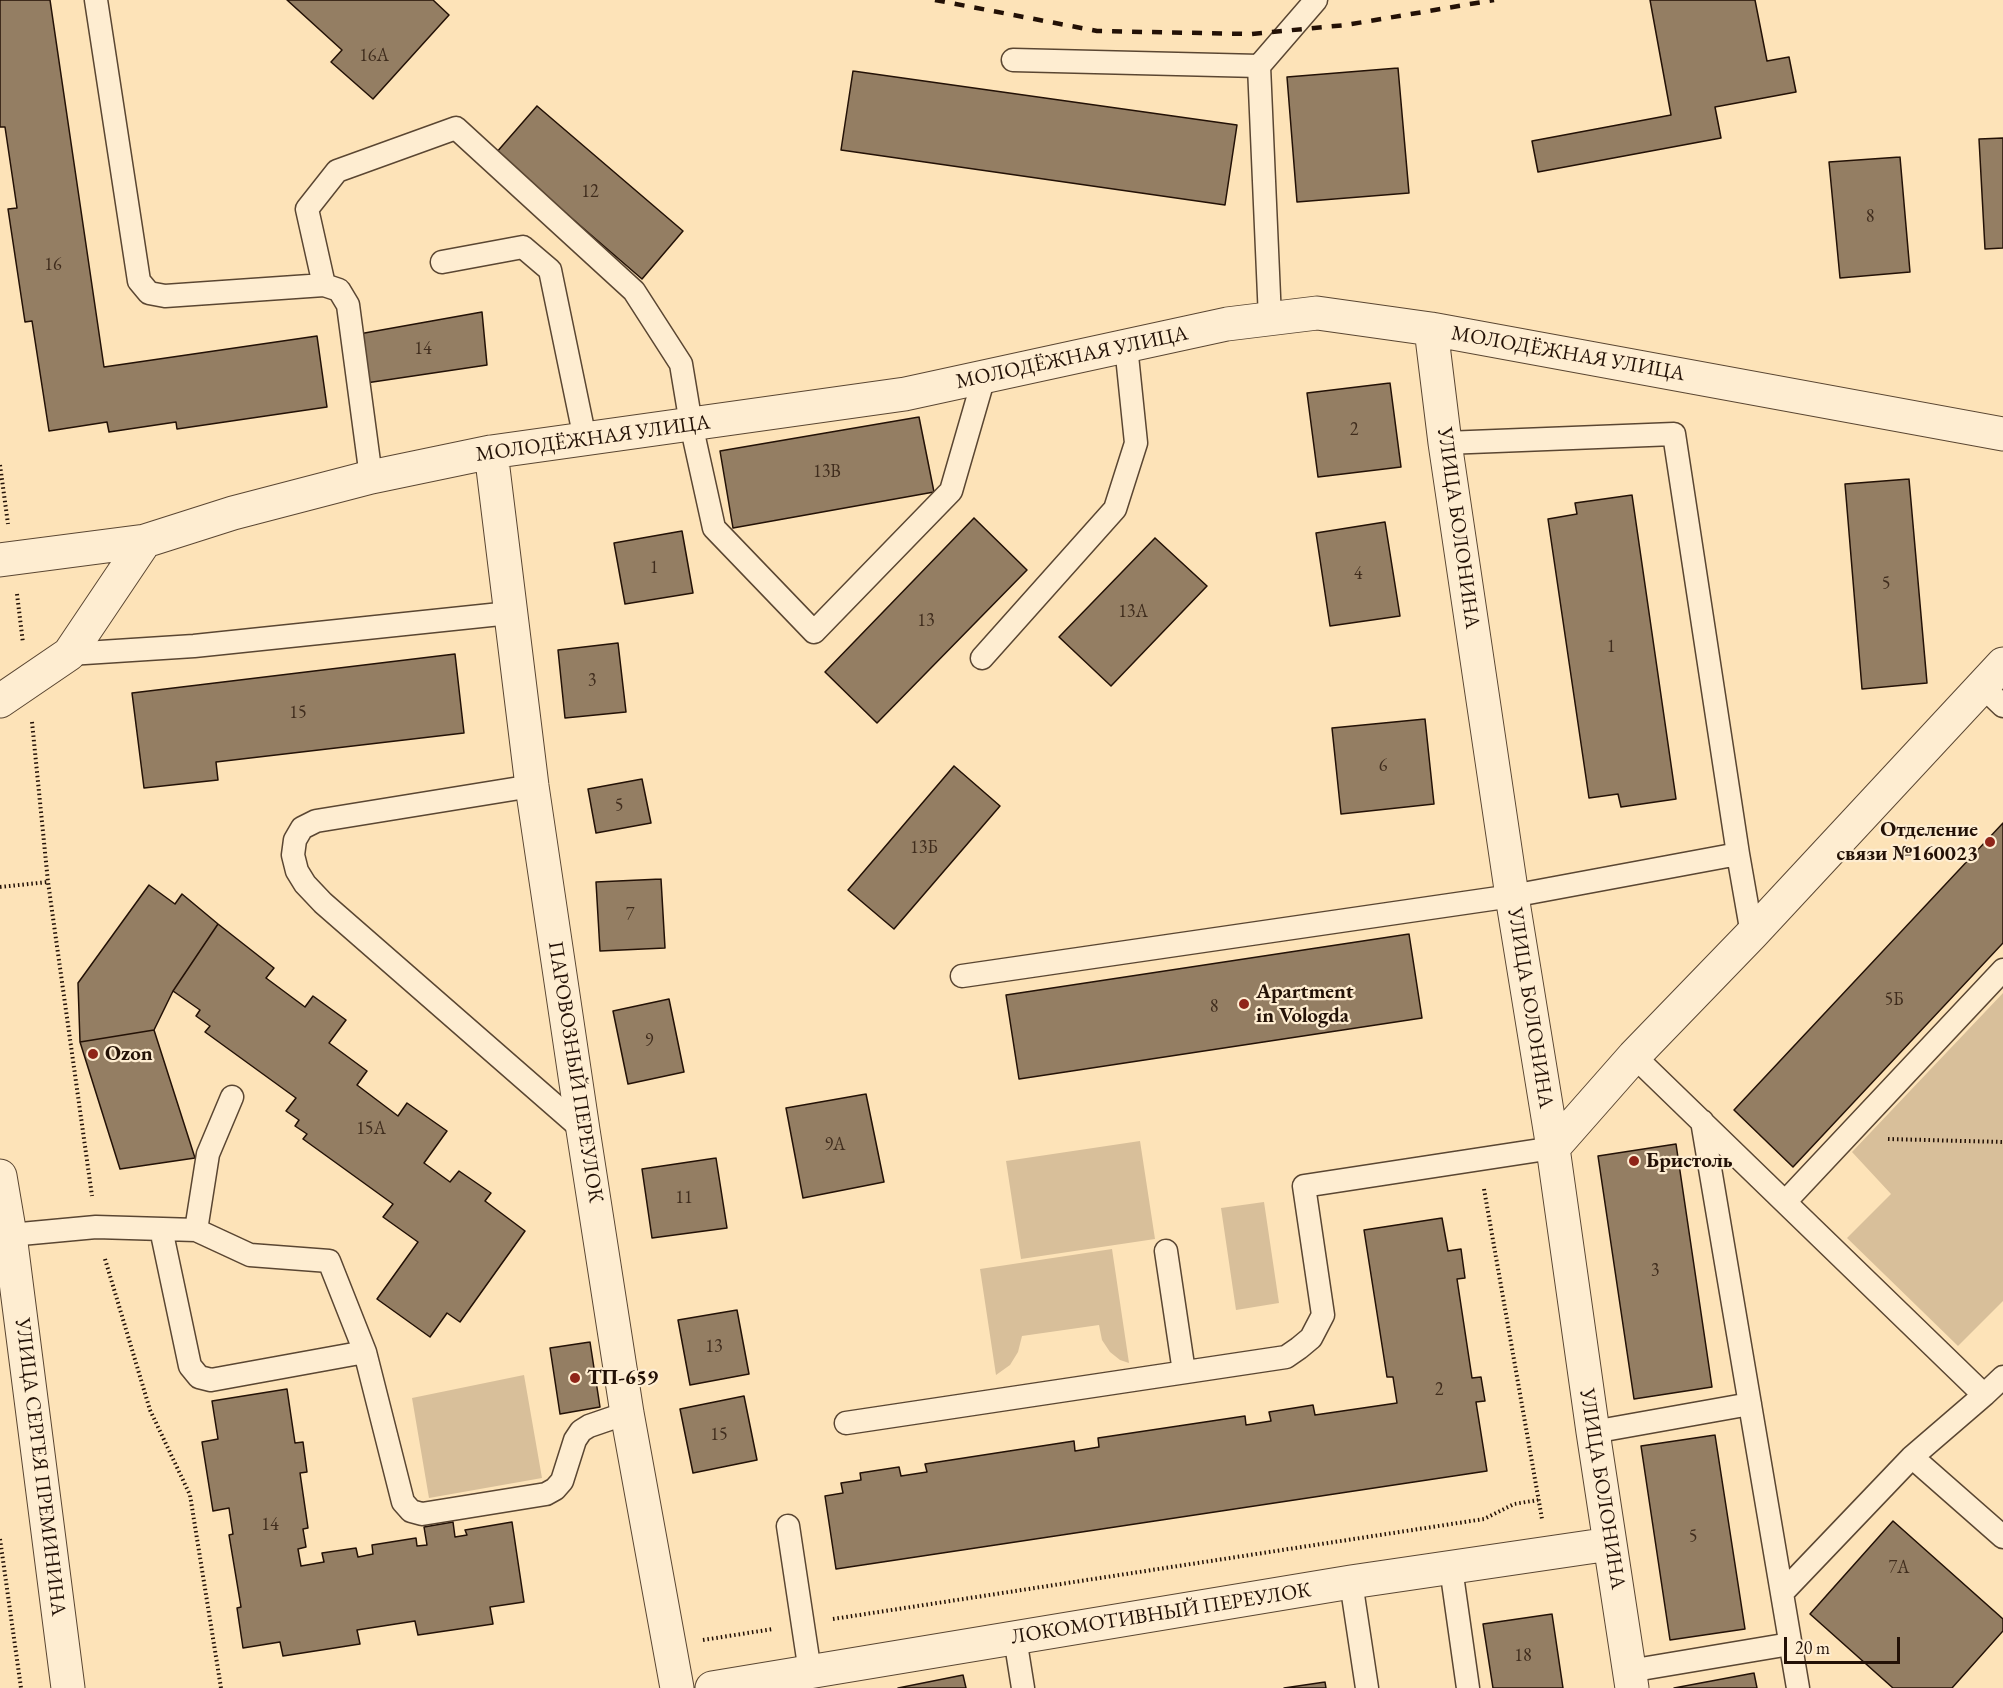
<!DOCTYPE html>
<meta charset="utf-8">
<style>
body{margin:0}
#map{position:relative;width:2003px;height:1688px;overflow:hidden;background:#fde3b8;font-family:"EB Garamond",serif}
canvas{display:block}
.scale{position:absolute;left:1784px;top:1637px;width:116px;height:27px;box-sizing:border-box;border:3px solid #231106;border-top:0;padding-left:8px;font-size:18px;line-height:21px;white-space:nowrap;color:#231106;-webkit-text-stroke:4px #feedd1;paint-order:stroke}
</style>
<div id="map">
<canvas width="2003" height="1688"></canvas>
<div class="scale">20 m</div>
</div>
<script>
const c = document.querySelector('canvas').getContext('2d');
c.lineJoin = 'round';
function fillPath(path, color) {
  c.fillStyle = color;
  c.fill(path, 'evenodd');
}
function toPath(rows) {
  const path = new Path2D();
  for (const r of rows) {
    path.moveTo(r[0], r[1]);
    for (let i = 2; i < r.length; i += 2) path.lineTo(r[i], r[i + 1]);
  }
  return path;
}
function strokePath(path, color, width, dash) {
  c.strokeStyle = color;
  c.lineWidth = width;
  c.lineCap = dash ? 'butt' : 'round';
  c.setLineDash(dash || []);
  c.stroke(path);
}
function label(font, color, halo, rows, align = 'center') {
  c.font = font + ' "EB Garamond",serif';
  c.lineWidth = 4.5;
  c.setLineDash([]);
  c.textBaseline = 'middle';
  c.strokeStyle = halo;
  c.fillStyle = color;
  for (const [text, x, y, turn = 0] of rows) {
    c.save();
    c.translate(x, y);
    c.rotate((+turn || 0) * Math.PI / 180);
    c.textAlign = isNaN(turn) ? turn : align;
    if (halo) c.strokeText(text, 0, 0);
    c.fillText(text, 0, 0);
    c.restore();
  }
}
const green = toPath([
 [2003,993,2003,1301,1958,1346,1847,1238,1891,1194,1852,1152],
 [1140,1141,1155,1239,1021,1259,1006,1161],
 [1264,1202,1279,1303,1236,1310,1221,1208],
 [1112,1249,1129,1363,1120,1360,1110,1352,1102,1340,1099,1325,1022,1336,1018,1352,1010,1365,996,1375,980,1269],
 [524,1375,542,1478,429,1498,412,1398]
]);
const building = toPath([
 [0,0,50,0,104,367,317,336,327,407,177,429,176,422,109,432,107,422,49,431,32,321,25,322,8,209,17,208,5,127,0,127,0,0],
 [287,0,433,0,449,15,373,99,331,62,342,50,287,0],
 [1650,0,1755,0,1767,61,1789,57,1796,92,1715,107,1721,138,1538,172,1532,141,1671,115,1650,0],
 [1398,68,1409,193,1297,202,1287,77,1398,68],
 [853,71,1237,125,1225,205,841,150,853,71],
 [537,106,683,231,642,279,496,153,537,106],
 [2003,138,2003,248,1985,249,1979,139,2003,138],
 [1900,157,1910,272,1840,278,1829,162,1900,157],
 [482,312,487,365,366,383,359,334,482,312],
 [1390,383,1401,467,1318,477,1307,393,1390,383],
 [919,417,934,492,733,528,720,451,919,417],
 [1909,479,1927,683,1862,689,1845,484,1909,479],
 [1632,495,1676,799,1621,807,1618,794,1589,798,1548,519,1577,514,1575,503,1632,495],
 [974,518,1027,570,877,723,825,672,974,518],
 [1385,522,1400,616,1330,626,1316,533,1385,522],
 [682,531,693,593,625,604,614,543,682,531],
 [1155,538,1207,586,1111,686,1059,637,1155,538],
 [618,643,626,712,565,718,558,650,618,643],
 [455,654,464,733,216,762,218,780,144,788,132,693,455,654],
 [1425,719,1434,804,1341,814,1332,728,1425,719],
 [954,766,1000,806,894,929,848,890,954,766],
 [642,779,651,823,596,833,588,789,642,779],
 [2003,823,2003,943,1793,1167,1734,1110,2003,823],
 [661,879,665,948,600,951,596,882,661,879],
 [149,885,175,904,182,894,218,924,173,991,154,1030,80,1042,78,983,149,885],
 [218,924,274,968,266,978,305,1007,313,996,346,1020,329,1043,367,1071,357,1085,398,1116,407,1103,447,1131,424,1163,450,1182,459,1171,491,1193,485,1201,525,1231,460,1322,447,1313,430,1337,377,1299,418,1242,383,1217,393,1204,303,1139,307,1134,295,1126,299,1120,286,1111,296,1098,205,1032,210,1026,196,1016,200,1010,173,991,218,924],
 [1409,934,1422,1018,1019,1079,1006,995,1409,934],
 [669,999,684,1072,628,1084,613,1011,669,999],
 [154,1030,195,1158,120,1169,80,1042,154,1030],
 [866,1094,884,1182,803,1198,786,1108,866,1094],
 [1676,1144,1712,1387,1634,1399,1598,1156,1676,1144],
 [716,1158,727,1228,652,1238,642,1169,716,1158],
 [1442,1218,1448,1251,1461,1249,1465,1278,1457,1279,1472,1378,1481,1377,1485,1401,1476,1402,1487,1471,836,1569,825,1496,843,1493,841,1483,861,1480,860,1473,899,1467,901,1476,927,1472,925,1464,1074,1441,1075,1451,1099,1447,1098,1438,1245,1416,1246,1425,1271,1421,1269,1412,1313,1405,1315,1415,1397,1403,1393,1377,1387,1377,1364,1230,1442,1218],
 [737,1310,749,1374,690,1385,678,1320,737,1310],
 [590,1342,600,1407,560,1414,550,1348,590,1342],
 [287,1389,295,1443,303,1442,307,1472,300,1473,308,1528,303,1529,306,1547,298,1549,301,1566,324,1562,322,1553,356,1548,358,1557,373,1554,372,1545,416,1538,417,1546,427,1545,424,1527,453,1522,455,1537,467,1535,465,1530,512,1522,524,1602,490,1607,493,1624,418,1635,415,1621,357,1630,360,1644,283,1656,280,1642,243,1648,237,1608,241,1607,229,1535,233,1534,229,1508,213,1511,202,1442,218,1439,212,1401,287,1389],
 [744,1396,757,1460,693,1473,680,1409,744,1396],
 [1715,1435,1745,1629,1670,1640,1641,1446,1715,1435],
 [1893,1521,2003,1619,2003,1631,1952,1688,1893,1688,1810,1614,1893,1521],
 [1552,1614,1563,1688,1493,1688,1483,1624,1552,1614],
 [1754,1673,1757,1688,1674,1688,1754,1673],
 [963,1675,966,1688,898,1688,963,1675],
 [1325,1682,1326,1688,1284,1688,1325,1682]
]);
const path = toPath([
 [0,465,8,524],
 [17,594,23,643],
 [32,722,48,882,92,1196],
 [0,887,48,882],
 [1888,1139,2003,1142],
 [1484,1189,1542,1519],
 [105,1259,150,1410,190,1495,221,1688],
 [0,1539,21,1688],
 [833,1619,1484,1519,1514,1504,1538,1500],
 [703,1640,773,1629]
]);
const service = toPath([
 [96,0,139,281,149,293,165,296,324,285,339,290,348,305,371,477],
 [1013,60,1259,66,1270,319],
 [1259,66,1316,0],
 [442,262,523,247,550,270,585,439],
 [324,285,307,209,337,171,456,128,634,291,681,364,691,424,714,528,814,632,951,491,984,377],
 [1445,443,1674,434,1738,854,1752,934],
 [69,654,194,646,510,613],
 [982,658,1115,509,1136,443,1126,346],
 [1982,686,2003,706],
 [532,786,316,821,302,828,295,840,293,855,297,871,305,884,323,903,583,1130],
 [962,976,1512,896,1738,854],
 [1634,1056,1984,1395,2003,1377],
 [1702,1121,1798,1688],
 [1785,1202,2003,970],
 [161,1229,190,1366,199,1377,211,1380,365,1352],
 [196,1230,208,1154,232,1097],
 [10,1235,96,1227,196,1230,250,1255,329,1261,365,1352,403,1502,411,1511,422,1514,546,1494,555,1489,562,1481,575,1440,581,1431,589,1426,627,1413],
 [1166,1251,1184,1372],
 [846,1423,1286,1357,1299,1348,1311,1338,1323,1315,1304,1186,1553,1148],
 [1593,1432,1750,1404],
 [1912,1457,2003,1537],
 [788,1526,810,1672],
 [1451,1568,1468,1688],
 [1351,1582,1367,1688],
 [1783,1592,1912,1457,1984,1395],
 [1015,1638,1023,1688],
 [1629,1671,1790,1644]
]);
const minor = toPath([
 [1431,329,1445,443,1512,896,1553,1148,1593,1432,1632,1688],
 [491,452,532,786,583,1130,627,1413,677,1688],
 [0,560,145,541,233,513,371,477,491,452,905,394,1227,324,1317,313,1431,329,2003,434],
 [0,701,69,654,145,541],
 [1553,1148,1634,1056,1752,934,2003,664],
 [712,1688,1351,1582,1610,1544]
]);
const tertiary = toPath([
 [0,1176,10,1235,68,1688]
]);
const rail = toPath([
 [935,0,1097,31,1251,34,1346,25,1494,0]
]);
const markers = [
 [1990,842,6,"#8f2418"],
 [1244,1004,6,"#8f2418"],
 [93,1054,6,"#8f2418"],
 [1634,1161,6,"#8f2418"],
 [575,1378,6,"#8f2418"]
];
const numberNames = [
 ["16А",374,56],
 ["12",590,192],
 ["8",1870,217],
 ["16",53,265],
 ["14",423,349],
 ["2",1354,430],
 ["13В",827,472],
 ["1",654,568],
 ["4",1358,574],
 ["5",1886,584],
 ["13А",1133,612],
 ["13",926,621],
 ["1",1611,647],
 ["3",592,681],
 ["15",298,713],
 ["6",1383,766],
 ["5",619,806],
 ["13Б",924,848],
 ["7",630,915],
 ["5Б",1894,1000],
 ["8",1214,1007],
 ["9",649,1041],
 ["15А",371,1129],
 ["9А",835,1145],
 ["11",684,1198],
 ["3",1655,1271],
 ["13",714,1347],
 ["2",1439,1390],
 ["15",719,1435],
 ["14",270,1525],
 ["5",1693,1537],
 ["7А",1899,1568],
 ["18",1523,1656]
];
const streetNames = [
 ["МОЛОДЁЖНАЯ УЛИЦА",1568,354,10],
 ["МОЛОДЁЖНАЯ УЛИЦА",1072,358,-12],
 ["МОЛОДЁЖНАЯ УЛИЦА",593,439,-8],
 ["УЛИЦА БОЛОНИНА",1458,528,82],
 ["УЛИЦА БОЛОНИНА",1530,1008,81],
 ["ПАРОВОЗНЫЙ ПЕРЕУЛОК",575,1072,81],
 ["УЛИЦА СЕРГЕЯ ПРЕМИНИНА",40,1467,83],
 ["УЛИЦА БОЛОНИНА",1602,1489,81],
 ["ЛОКОМОТИВНЫЙ ПЕРЕУЛОК",1161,1614,-9]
];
const poiNames = [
 ["Отделение",1978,830,"right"],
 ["связи №160023",1978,854,"right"],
 ["Apartment",1256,992],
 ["in Vologda",1256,1016],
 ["Ozon",105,1054],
 ["Бристоль",1646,1161],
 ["ТП-659",587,1378]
];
fillPath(green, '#d8bf9a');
fillPath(building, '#947e63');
strokePath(building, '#231106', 1.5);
strokePath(service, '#5a4632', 25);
strokePath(minor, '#5a4632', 35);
strokePath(tertiary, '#5a4632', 35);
strokePath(path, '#231106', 4, [1.5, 3]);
strokePath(service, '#feedd1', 22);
strokePath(minor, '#feedd1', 33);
strokePath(tertiary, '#feedd1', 33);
strokePath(rail, '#231106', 4.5, [10, 10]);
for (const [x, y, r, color] of markers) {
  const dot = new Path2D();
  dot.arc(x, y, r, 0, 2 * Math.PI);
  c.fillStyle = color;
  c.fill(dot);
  strokePath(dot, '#feedd1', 2);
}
label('18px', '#3f2c1d', null, numberNames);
label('21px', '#231106', '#feedd1', streetNames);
label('bold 21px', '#231106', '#feedd1', poiNames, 'left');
</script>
